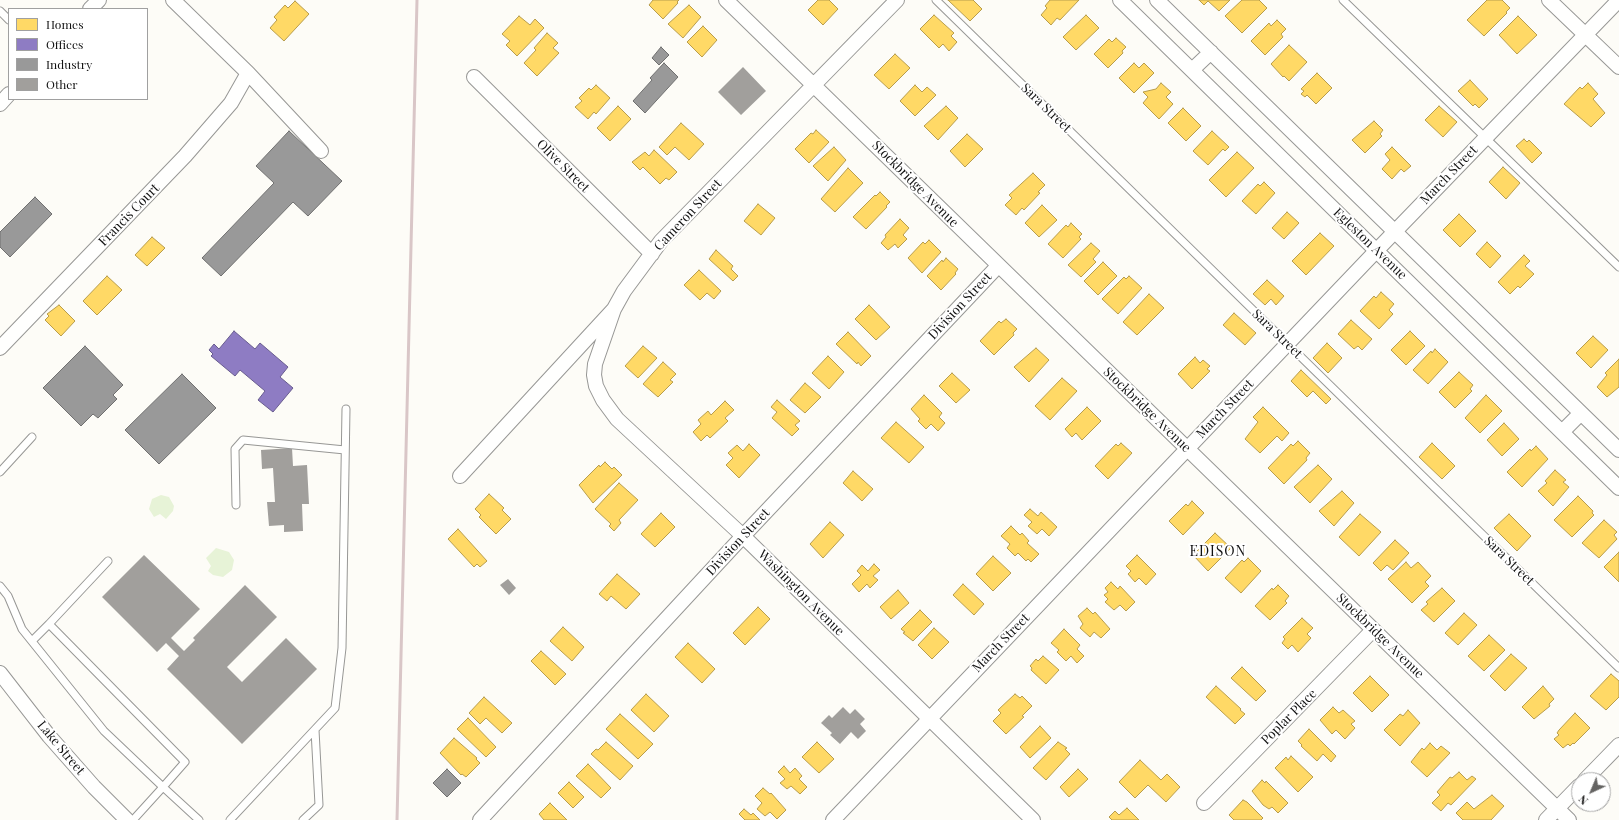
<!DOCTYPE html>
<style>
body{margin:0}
#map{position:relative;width:1619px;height:820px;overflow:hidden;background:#fdfcf7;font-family:"Playfair Display",serif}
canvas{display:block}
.legend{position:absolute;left:8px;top:8px;width:140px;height:92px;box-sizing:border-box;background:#fff;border:1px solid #a0a0a0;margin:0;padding:5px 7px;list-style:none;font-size:12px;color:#111}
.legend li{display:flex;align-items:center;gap:8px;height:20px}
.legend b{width:20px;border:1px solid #a0a0a0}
.north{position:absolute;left:1571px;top:772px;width:40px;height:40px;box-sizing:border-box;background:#fff;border:1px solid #a0a0a0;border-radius:50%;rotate:224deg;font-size:11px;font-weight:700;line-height:16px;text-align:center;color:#111}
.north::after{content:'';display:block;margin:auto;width:14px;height:18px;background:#646362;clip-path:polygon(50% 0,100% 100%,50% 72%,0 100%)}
</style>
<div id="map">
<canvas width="1619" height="820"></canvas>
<ul class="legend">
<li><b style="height:11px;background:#ffd966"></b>Homes</li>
<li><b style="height:11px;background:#8e7cc3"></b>Offices</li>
<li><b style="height:11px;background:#999"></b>Industry</li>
<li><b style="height:11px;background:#a19f9c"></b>Other</li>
</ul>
<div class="north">N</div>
</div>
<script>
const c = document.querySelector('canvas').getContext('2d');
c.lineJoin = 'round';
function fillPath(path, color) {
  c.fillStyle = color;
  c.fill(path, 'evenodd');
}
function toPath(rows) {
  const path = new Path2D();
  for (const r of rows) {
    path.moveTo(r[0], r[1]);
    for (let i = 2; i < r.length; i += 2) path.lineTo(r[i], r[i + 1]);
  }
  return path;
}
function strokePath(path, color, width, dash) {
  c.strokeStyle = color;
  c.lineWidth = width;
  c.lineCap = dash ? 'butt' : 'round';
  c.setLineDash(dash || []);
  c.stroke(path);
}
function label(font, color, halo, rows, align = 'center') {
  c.font = font + ' "Playfair Display",serif';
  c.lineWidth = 4;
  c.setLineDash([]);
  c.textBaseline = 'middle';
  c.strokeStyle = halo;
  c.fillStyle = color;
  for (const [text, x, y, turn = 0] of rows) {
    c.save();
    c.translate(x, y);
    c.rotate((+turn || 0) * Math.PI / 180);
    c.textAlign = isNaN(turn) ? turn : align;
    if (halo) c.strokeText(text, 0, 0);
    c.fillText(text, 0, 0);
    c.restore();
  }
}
const green = toPath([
 [161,495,169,497,174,506,173,511,166,519,160,514,154,517,149,509,152,499],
 [216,548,229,552,234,560,232,570,223,577,213,575,208,571,211,566,206,558]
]);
const homes = toPath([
 [653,0,679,0,677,2,678,3,663,19,649,5,653,0],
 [818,0,829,0,838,9,823,25,808,10,818,0],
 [948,0,973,0,982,9,970,21,948,0],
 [1050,0,1079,0,1060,20,1057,18,1051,25,1041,15,1047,8,1045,6,1050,0],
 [1199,0,1230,0,1219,11,1208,1,1204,5,1199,0],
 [1242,0,1259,0,1267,8,1242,33,1225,16,1242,0],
 [1487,0,1502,0,1510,8,1506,12,1507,13,1484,36,1467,20,1487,0],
 [295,1,309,14,284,41,270,28,277,20,274,17,285,5,288,8,295,1],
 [689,5,701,17,683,38,668,24,689,5],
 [934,15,954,33,951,36,957,42,949,51,943,44,939,48,920,29,934,15],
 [1086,15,1099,28,1076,50,1063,37,1086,15],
 [519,16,530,25,535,19,544,28,517,56,506,45,510,41,502,34,519,16],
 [1518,16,1537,35,1517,54,1499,35,1518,16],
 [1277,20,1286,29,1281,34,1283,37,1265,55,1251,41,1269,23,1271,26,1277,20],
 [703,26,717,40,702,57,687,42,703,26],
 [547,33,558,43,553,48,559,53,537,76,524,63,536,50,534,48,547,33],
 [1116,38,1126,47,1122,51,1123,53,1108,68,1094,54,1109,39,1112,42,1116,38],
 [1289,45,1307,62,1289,81,1284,76,1283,77,1271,64,1289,45],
 [895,54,910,68,889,89,874,75,895,54],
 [1134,63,1139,68,1144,63,1154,73,1134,93,1119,78,1134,63],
 [1317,73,1332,88,1316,104,1307,95,1305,97,1301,94,1304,91,1301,89,1317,73],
 [1470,80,1488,99,1479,108,1475,104,1473,106,1458,91,1470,80],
 [1161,83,1171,92,1166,97,1173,104,1159,119,1143,103,1148,97,1143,92,1156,89,1161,83],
 [1588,83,1598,94,1593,99,1605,113,1591,127,1564,104,1580,87,1582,89,1588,83],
 [596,85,610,98,596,114,594,112,588,119,575,107,582,101,579,98,589,88,591,90,596,85],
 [915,85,922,92,927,87,936,95,915,116,900,101,915,85],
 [618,106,631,119,610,141,597,128,618,106],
 [946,106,958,118,938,140,924,126,946,106],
 [1439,106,1457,122,1443,137,1425,120,1439,106],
 [1183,108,1201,126,1186,141,1168,123,1183,108],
 [1374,121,1383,130,1380,134,1382,136,1365,153,1352,140,1374,121],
 [681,123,704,144,689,160,675,147,667,155,659,147,681,123],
 [816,130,829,142,809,163,795,149,811,133,813,134,816,130],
 [1212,131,1229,147,1225,151,1223,149,1208,165,1193,151,1212,131],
 [967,134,983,149,965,167,950,151,967,134],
 [1524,139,1527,142,1529,140,1542,153,1532,163,1516,146,1524,139],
 [834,147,846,160,828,181,813,166,834,147],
 [1392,147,1411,166,1404,172,1401,169,1392,179,1382,169,1390,160,1385,154,1392,147],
 [654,150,677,172,669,180,666,178,660,184,643,167,640,170,632,162,645,152,649,156,654,150],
 [1237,152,1254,168,1226,197,1209,180,1237,152],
 [1503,167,1520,183,1506,199,1489,182,1503,167],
 [848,168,863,183,835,212,821,199,848,168],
 [1033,173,1045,185,1038,192,1040,193,1024,210,1022,208,1016,215,1005,205,1012,198,1009,195,1033,173],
 [1264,182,1275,193,1256,214,1242,201,1258,184,1260,186,1264,182],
 [880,192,890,202,886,206,887,207,866,229,853,217,875,195,876,196,880,192],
 [758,204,775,218,761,235,744,221,758,204],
 [1042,205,1057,220,1039,237,1025,223,1042,205],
 [1287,212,1299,223,1284,239,1272,228,1287,212],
 [1459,214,1476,231,1460,247,1443,230,1459,214],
 [900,219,909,228,903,235,907,239,898,248,895,244,888,250,881,243,886,237,885,235,900,219],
 [1071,223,1082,234,1079,237,1081,239,1063,258,1048,244,1066,225,1068,227,1071,223],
 [1320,233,1334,246,1306,275,1292,261,1320,233],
 [152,237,165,248,147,266,135,255,152,237],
 [929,240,941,252,922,273,908,258,923,242,925,244,929,240],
 [1487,242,1501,256,1490,268,1476,254,1487,242],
 [1091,243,1100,251,1093,259,1096,262,1081,277,1068,265,1091,243],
 [716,250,733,266,731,269,738,276,733,281,709,259,716,250],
 [1524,255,1530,261,1525,266,1534,274,1520,288,1518,286,1510,294,1498,282,1524,255],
 [946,258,958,269,955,273,956,274,941,290,927,276,942,260,943,262,946,258],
 [1103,262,1117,276,1098,295,1084,281,1103,262],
 [699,270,721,291,714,299,707,293,700,300,684,285,699,270],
 [107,276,122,290,97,315,83,301,107,276],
 [1129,276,1142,288,1118,314,1102,299,1124,277,1126,279,1129,276],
 [1267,280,1284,296,1276,305,1271,299,1265,305,1253,294,1267,280],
 [1381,292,1394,304,1389,310,1393,314,1379,329,1360,311,1374,296,1376,298,1381,292],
 [1149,294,1164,308,1137,335,1123,322,1149,294],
 [59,305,75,321,61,336,45,320,49,316,47,314,59,305],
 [869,305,890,327,876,340,855,319,869,305],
 [1234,313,1256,333,1245,345,1223,325,1234,313],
 [1006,319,1017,329,1013,333,1014,335,994,355,980,341,999,321,1001,323,1006,319],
 [1351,320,1372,339,1362,350,1358,346,1354,349,1338,334,1351,320],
 [1410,331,1425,346,1406,365,1391,350,1410,331],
 [848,332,871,356,861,366,858,362,857,364,836,344,848,332],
 [1593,336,1608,350,1591,368,1576,353,1593,336],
 [1327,343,1342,358,1328,373,1313,358,1327,343],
 [643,346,657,358,638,378,625,366,643,346],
 [1036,348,1049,360,1029,382,1014,367,1036,348],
 [1435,349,1448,362,1428,384,1413,370,1431,351,1432,353,1435,349],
 [828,356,844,372,829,389,812,373,828,356],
 [1195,357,1200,363,1203,360,1210,366,1207,369,1210,371,1192,389,1178,374,1195,357],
 [1619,359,1619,387,1607,397,1597,387,1607,375,1605,373,1619,359],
 [663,362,676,374,670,380,673,382,658,397,643,384,663,362],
 [1301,370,1331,399,1326,404,1313,391,1307,397,1291,381,1301,370],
 [1459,372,1473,385,1470,389,1472,391,1455,408,1439,392,1459,372],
 [952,373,970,390,956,403,939,386,952,373],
 [1062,378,1077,391,1050,420,1035,406,1062,378],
 [805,383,821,397,805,413,790,400,805,383],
 [924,395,942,413,939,417,945,423,938,431,931,424,926,429,918,421,920,419,911,409,924,395],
 [1486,395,1502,411,1480,433,1465,418,1486,395],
 [777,400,800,421,795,425,799,429,792,436,772,418,777,412,771,407,777,400],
 [725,401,734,410,725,418,728,421,710,438,707,435,701,441,693,432,701,424,698,420,708,411,711,415,725,401],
 [1087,407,1101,421,1082,440,1076,433,1072,437,1065,429,1087,407],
 [1263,407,1289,433,1282,441,1277,436,1260,453,1245,439,1258,422,1253,417,1263,407],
 [896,422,924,447,909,463,881,438,896,422],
 [1504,423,1519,439,1502,456,1487,440,1504,423],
 [1298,441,1310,453,1306,458,1307,460,1284,484,1268,468,1291,444,1293,446,1298,441],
 [1121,443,1132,453,1108,479,1095,466,1116,444,1118,446,1121,443],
 [1432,443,1455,466,1442,479,1419,457,1432,443],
 [749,444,760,455,739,478,726,465,733,458,728,453,737,445,743,451,749,444],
 [1536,446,1548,459,1522,487,1507,472,1530,449,1531,451,1536,446],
 [605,462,612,469,614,467,622,475,593,503,579,485,599,465,600,467,605,462],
 [1318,465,1332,479,1310,503,1294,487,1318,465],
 [1555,470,1566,480,1563,482,1569,487,1553,506,1538,491,1547,483,1545,481,1555,470],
 [853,471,873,489,862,501,843,483,853,471],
 [619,483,638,500,619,520,621,523,614,531,609,526,611,524,595,509,619,483],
 [1342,491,1354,503,1334,526,1319,511,1342,491],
 [489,494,504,508,502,510,511,519,496,534,479,517,481,515,475,509,489,494],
 [1578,496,1593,511,1592,513,1594,515,1572,537,1554,520,1578,496],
 [1192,501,1204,513,1183,535,1169,521,1186,504,1188,506,1192,501],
 [1030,509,1038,516,1041,512,1057,527,1049,536,1042,529,1037,534,1028,526,1032,522,1024,515,1030,509],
 [661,513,675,527,655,547,641,534,661,513],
 [1360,514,1381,532,1359,556,1339,537,1360,514],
 [1509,514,1531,536,1517,551,1494,528,1509,514],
 [1604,520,1617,532,1614,535,1617,539,1599,558,1582,543,1604,520],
 [830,522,844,535,823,558,810,544,830,522],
 [1011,526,1020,535,1022,533,1029,541,1027,543,1039,554,1031,562,1028,559,1026,561,1018,553,1015,556,1007,548,1010,544,1001,536,1011,526],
 [458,529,487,561,480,567,477,564,474,567,448,539,458,529],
 [1215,533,1231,548,1208,571,1193,555,1215,533],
 [1395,540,1409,553,1393,570,1387,565,1381,571,1373,563,1395,540],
 [1619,552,1619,582,1604,567,1619,552],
 [1137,555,1156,574,1146,585,1139,578,1135,582,1128,574,1131,571,1126,566,1137,555],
 [993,556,1011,573,993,591,976,574,993,556],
 [1248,558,1261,571,1241,593,1225,578,1242,560,1244,562,1248,558],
 [1406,562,1411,568,1418,562,1431,576,1425,582,1429,586,1412,603,1388,579,1406,562],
 [874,564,880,570,873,576,878,580,870,588,867,584,859,592,852,584,861,575,857,571,862,565,868,571,874,564],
 [617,574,640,594,626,609,611,596,607,601,599,594,617,574],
 [1111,582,1118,589,1120,586,1135,602,1126,611,1120,605,1114,610,1105,602,1108,599,1104,595,1108,592,1105,588,1111,582],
 [963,584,984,604,974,615,953,595,963,584],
 [1278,585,1289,596,1285,601,1287,603,1270,620,1255,606,1272,588,1273,590,1278,585],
 [1442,588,1455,601,1434,622,1421,610,1428,604,1426,602,1442,588],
 [898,590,909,603,891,619,880,607,898,590],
 [758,607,770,619,745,645,733,633,758,607],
 [1087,608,1093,614,1095,612,1110,629,1101,638,1094,632,1090,637,1080,628,1083,624,1078,616,1087,608],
 [920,610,932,622,913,641,903,633,905,632,901,629,920,610],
 [1464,613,1477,625,1458,645,1445,633,1464,613],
 [1302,618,1313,628,1307,634,1311,638,1298,652,1292,645,1288,649,1282,643,1285,639,1283,637,1302,618],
 [563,627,584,647,572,661,550,641,563,627],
 [934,628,949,642,932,659,918,645,934,628],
 [1064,629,1080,645,1077,649,1084,656,1077,663,1071,656,1066,661,1057,652,1059,650,1051,643,1064,629],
 [1489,635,1505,650,1484,671,1468,656,1489,635],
 [688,643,715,669,702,683,675,657,688,643],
 [541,651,566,674,555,685,531,661,541,651],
 [1511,654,1527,668,1505,691,1490,676,1511,654],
 [1043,656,1059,670,1046,684,1031,670,1032,668,1030,666,1036,659,1038,661,1043,656],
 [1242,667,1266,691,1256,701,1231,678,1242,667],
 [1611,674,1619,681,1619,697,1606,710,1590,696,1611,674],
 [1370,676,1389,695,1372,712,1353,693,1370,676],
 [1216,686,1241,709,1240,710,1245,714,1235,724,1206,697,1216,686],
 [1543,686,1554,699,1549,704,1550,706,1534,719,1522,707,1543,686],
 [646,694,669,716,654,732,631,710,646,694],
 [1015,694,1020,698,1022,696,1032,706,1022,716,1024,717,1006,734,993,721,1001,713,998,710,1015,694],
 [484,697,512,723,502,733,486,718,480,724,469,713,484,697],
 [1333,707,1339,713,1343,710,1355,721,1351,724,1355,728,1345,739,1336,730,1332,734,1320,720,1333,707],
 [1408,710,1420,723,1400,746,1384,730,1400,714,1403,716,1408,710],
 [1575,713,1590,728,1574,744,1573,743,1570,746,1568,744,1563,748,1554,739,1559,735,1557,733,1559,730,1575,713],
 [620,714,653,744,638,759,606,729,620,714],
 [468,718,496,747,486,757,457,729,468,718],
 [1040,726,1051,738,1030,758,1020,747,1040,726],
 [1309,729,1336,756,1331,762,1323,754,1317,761,1301,746,1302,745,1298,741,1309,729],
 [454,738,477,758,476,759,480,763,466,777,462,774,461,775,440,753,454,738],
 [606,742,633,766,620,780,591,754,596,749,598,750,606,742],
 [817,742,834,759,819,773,802,757,817,742],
 [1058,742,1067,748,1065,749,1070,754,1046,780,1033,768,1058,742],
 [1430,743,1437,750,1441,746,1450,753,1427,777,1411,762,1422,748,1424,750,1430,743],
 [1291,756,1313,777,1298,792,1275,768,1286,757,1288,760,1291,756],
 [1140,760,1161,780,1167,774,1180,787,1166,802,1148,785,1135,798,1119,782,1140,760],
 [588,764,611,788,601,798,576,776,588,764],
 [784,766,790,773,795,768,802,776,799,779,807,787,800,794,791,786,787,789,780,783,785,779,778,772,784,766],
 [1078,769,1088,779,1069,797,1060,787,1078,769],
 [1459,772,1467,780,1472,776,1476,779,1451,805,1448,803,1441,811,1432,803,1440,795,1437,792,1450,777,1452,778,1459,772],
 [1262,780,1265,783,1266,781,1288,803,1278,813,1272,807,1269,809,1263,805,1252,791,1262,780],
 [569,782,584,797,573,808,558,793,569,782],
 [763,788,770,794,771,793,786,810,777,819,770,812,765,816,757,809,762,803,755,796,763,788],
 [1492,795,1504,806,1491,820,1463,820,1456,813,1467,802,1474,809,1492,795],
 [1243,800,1247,802,1263,818,1261,820,1234,820,1229,815,1243,800],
 [550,803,567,820,544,820,539,814,550,803],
 [1127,808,1139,820,1112,820,1109,817,1115,811,1119,815,1127,808],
 [744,809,751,815,753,813,760,820,745,820,739,814,744,809]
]);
const offices = toPath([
 [234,331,255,349,260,343,288,367,280,377,293,388,273,412,258,400,265,391,240,370,235,376,211,356,213,354,209,350,214,344,219,349,234,331]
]);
const industry = toPath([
 [661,47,669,55,659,65,652,58,661,47],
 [664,63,678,77,645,113,633,101,652,80,650,78,664,63],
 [289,131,342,181,308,216,293,202,221,276,202,258,274,183,256,166,289,131],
 [35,197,52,214,10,257,0,247,0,232,35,197],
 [85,346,123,385,113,395,117,399,98,418,93,414,81,426,43,388,85,346],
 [182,374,216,408,159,464,125,430,182,374],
 [447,769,461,783,447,797,433,783,447,769]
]);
const building = toPath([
 [743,67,766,91,741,115,718,92],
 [292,448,293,466,307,465,309,504,302,504,303,531,284,532,284,525,269,526,267,502,275,502,273,468,262,469,261,450],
 [144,555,200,609,171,638,184,651,195,640,193,638,245,585,277,617,227,667,242,682,286,638,317,669,242,744,167,669,179,656,166,643,157,652,102,597],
 [508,579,516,588,509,595,500,585],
 [843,707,850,714,855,709,865,719,860,724,866,731,858,739,851,732,840,744,830,735,832,733,821,723,829,715,832,718]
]);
const lane = toPath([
 [936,0,1619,668],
 [1343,0,1619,267],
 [0,11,9,20],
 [0,472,32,437],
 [236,505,235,449,243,440,345,450],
 [0,586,8,596,22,629,104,731,163,787,185,762,49,624,108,561],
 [32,641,49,624],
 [133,820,163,787,199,820],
 [230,820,335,708,342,648,346,409],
 [303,820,319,805,315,730]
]);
const street = toPath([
 [173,0,248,73,321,151],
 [726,0,1569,820],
 [1120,0,1619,488],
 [1157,0,1619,450],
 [1549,0,1619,67],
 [90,9,99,0],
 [1192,70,1211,52],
 [474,77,652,254],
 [0,104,9,94],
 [614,309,595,364,594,375,596,386,603,400,617,419,743,536,1033,820],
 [0,348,185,156,231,103,248,73],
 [1562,432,1581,413],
 [460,476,614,309,624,291,661,241,897,0],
 [0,673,49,736,94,787,127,820],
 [1585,780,1619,745],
 [1204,803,1373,630],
 [480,820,743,536,998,266],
 [833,820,1377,250,1619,0],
 [1546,820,1579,786]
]);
const rail = toPath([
 [397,820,417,0]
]);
const streetNames = [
 ["Sara Street",1046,108,44],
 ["Olive Street",563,166,45],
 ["March Street",1449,175,-46],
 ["Stockbridge Avenue",915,184,45],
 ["Francis Court",129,215,-46],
 ["Cameron Street",688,215,-47],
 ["Egleston Avenue",1370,244,44],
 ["Division Street",960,306,-47],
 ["Sara Street",1277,334,44],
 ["March Street",1225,409,-46],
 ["Stockbridge Avenue",1147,410,44],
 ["Division Street",738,542,-47],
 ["Sara Street",1509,561,44],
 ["Washington Avenue",801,593,45],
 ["Stockbridge Avenue",1380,636,44],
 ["March Street",1001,643,-46],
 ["Poplar Place",1289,717,-45],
 ["Lake Street",61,748,50]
];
const neighbourhoodNames = [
 ["EDISON",1218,552]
];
fillPath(green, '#e7f3d7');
fillPath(homes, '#ffd966');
strokePath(homes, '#b89d4c', 1);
fillPath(offices, '#8e7cc3');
strokePath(offices, '#685c8e', 1);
fillPath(industry, '#999');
strokePath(industry, '#707070', 1);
fillPath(building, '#a19f9c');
strokePath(lane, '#979795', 9);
strokePath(street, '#979795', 16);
strokePath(lane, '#fffffe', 7);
strokePath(street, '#fffffe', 14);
strokePath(rail, '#d9c6c7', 3);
label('13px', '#111', '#fff', streetNames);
c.letterSpacing = '1px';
label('14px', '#111', '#fff', neighbourhoodNames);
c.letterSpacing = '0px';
</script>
